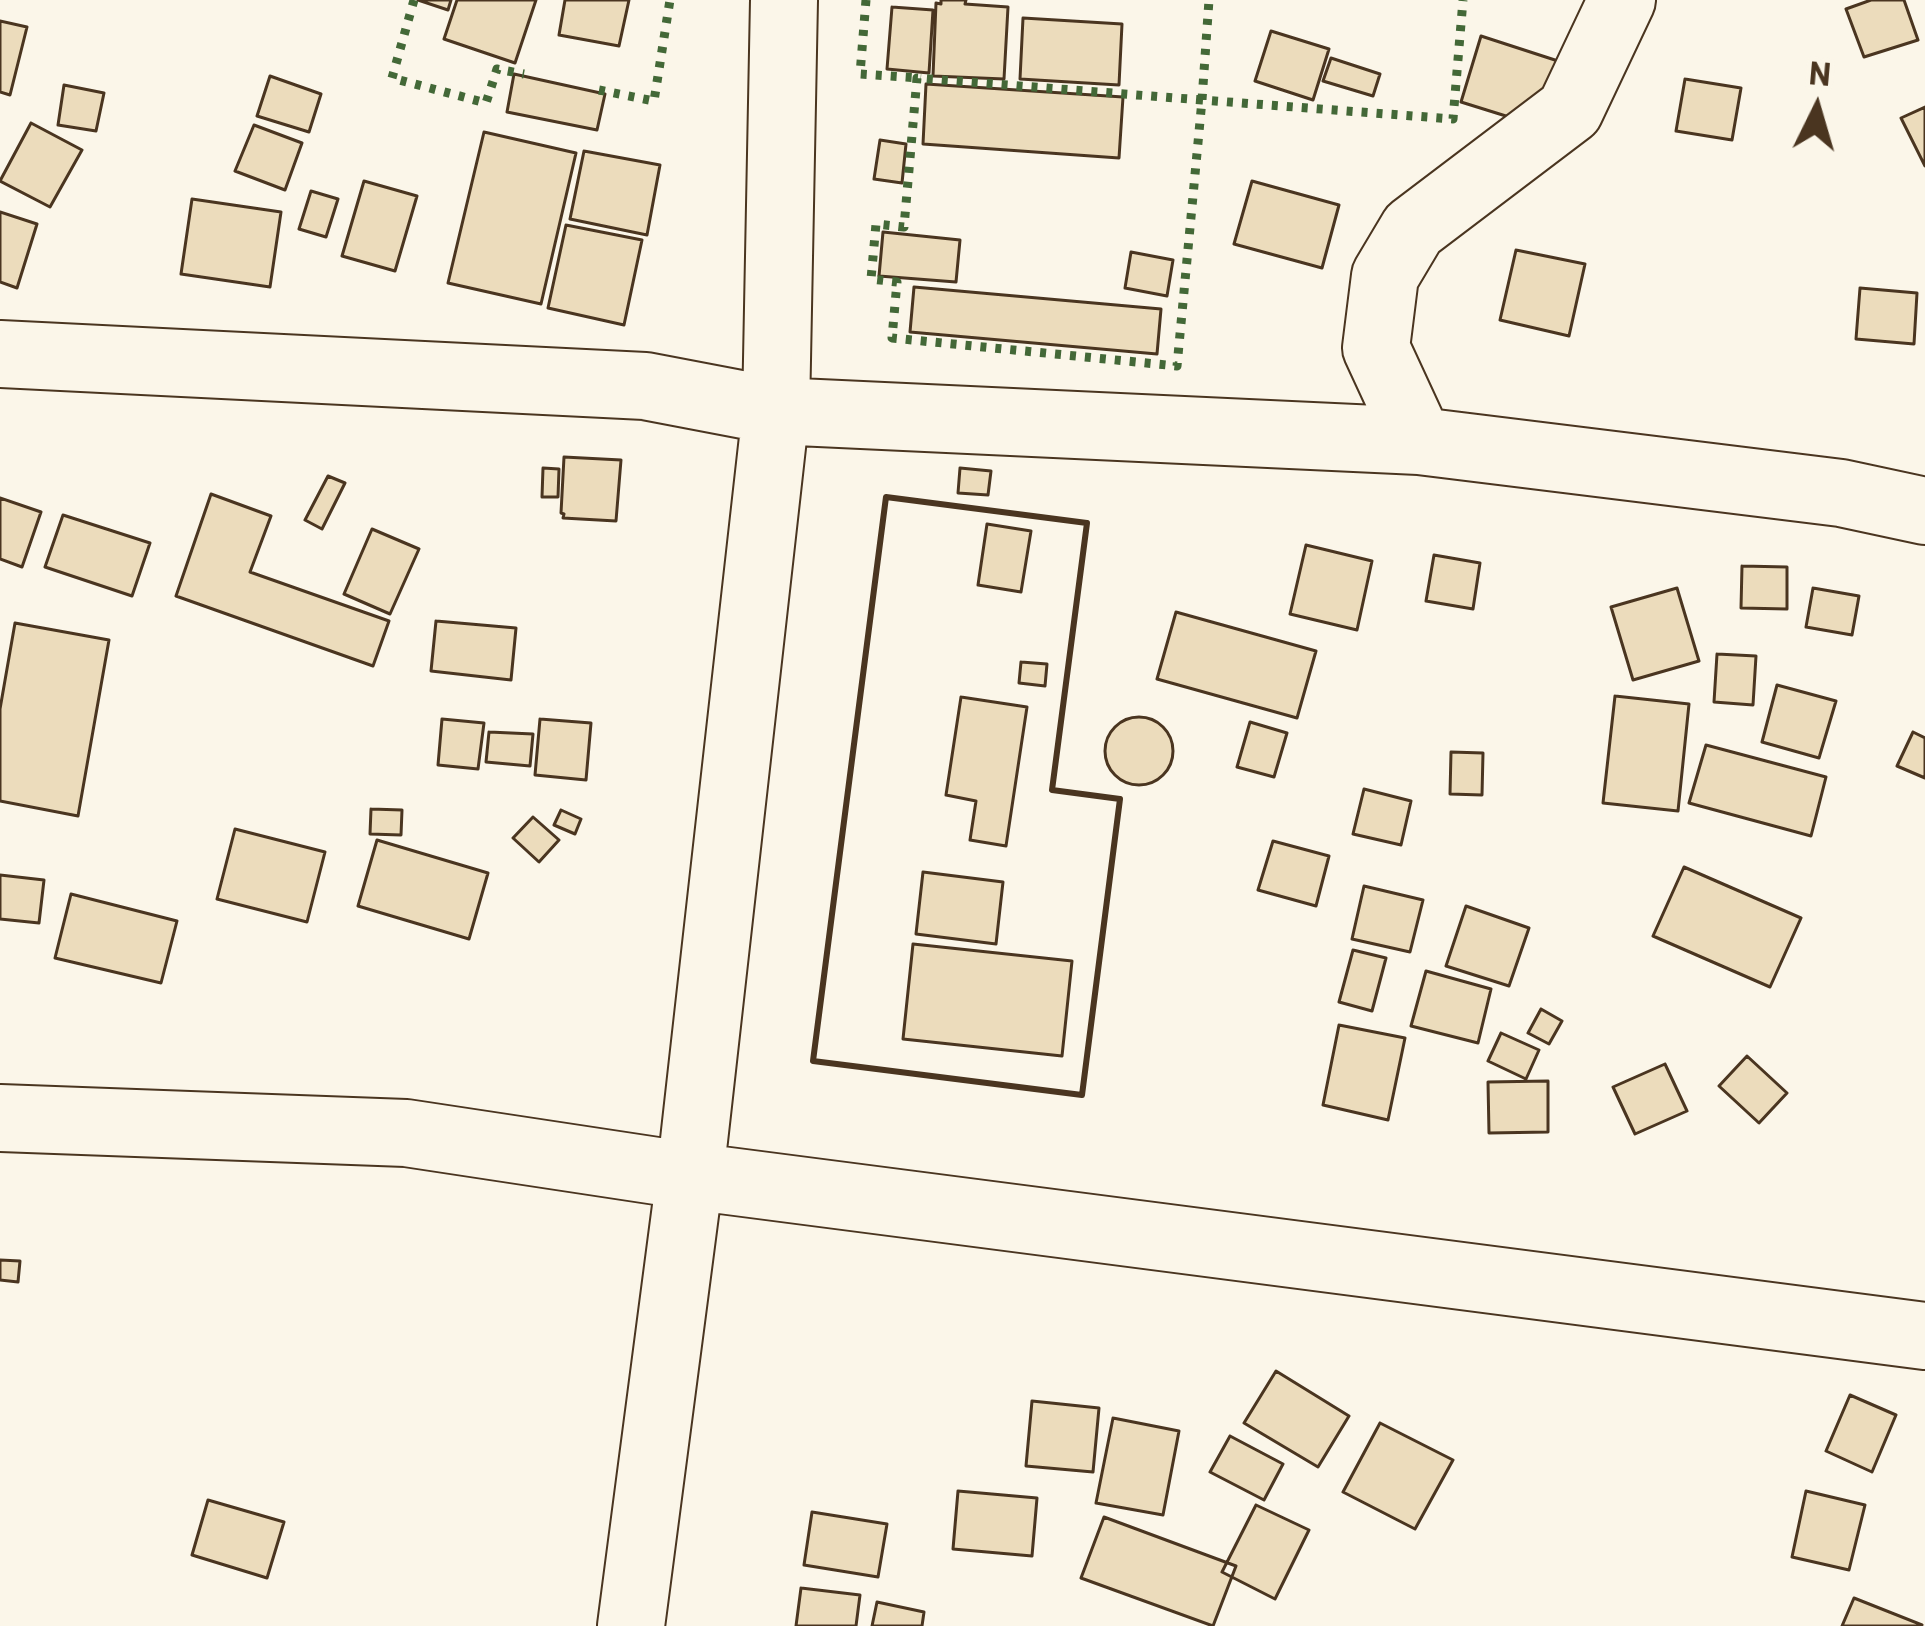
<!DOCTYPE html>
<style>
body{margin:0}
#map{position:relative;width:1925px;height:1626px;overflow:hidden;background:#fbf6e9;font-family:Barlow,sans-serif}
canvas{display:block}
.north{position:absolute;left:1757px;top:48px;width:120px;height:120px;-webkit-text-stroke:9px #fbf6e9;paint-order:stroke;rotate:5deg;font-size:33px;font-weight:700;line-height:48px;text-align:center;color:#4a3520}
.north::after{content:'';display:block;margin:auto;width:42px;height:54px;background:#4a3520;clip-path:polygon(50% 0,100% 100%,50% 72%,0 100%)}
</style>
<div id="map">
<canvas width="1925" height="1626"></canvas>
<div class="north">N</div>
</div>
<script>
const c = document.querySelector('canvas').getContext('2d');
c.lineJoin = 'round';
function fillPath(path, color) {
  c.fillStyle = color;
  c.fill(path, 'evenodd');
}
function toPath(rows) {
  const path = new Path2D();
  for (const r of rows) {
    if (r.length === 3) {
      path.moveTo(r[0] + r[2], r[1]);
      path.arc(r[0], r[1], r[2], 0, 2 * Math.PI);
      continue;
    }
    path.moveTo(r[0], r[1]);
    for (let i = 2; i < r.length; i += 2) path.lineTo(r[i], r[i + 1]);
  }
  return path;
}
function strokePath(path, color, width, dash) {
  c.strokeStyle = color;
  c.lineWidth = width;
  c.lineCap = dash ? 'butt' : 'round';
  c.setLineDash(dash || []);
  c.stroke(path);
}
const building = toPath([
 [418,0,451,0,448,10,418,0],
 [457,0,536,0,515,63,444,39,457,0],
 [565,0,629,0,619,46,559,35,565,0],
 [941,0,966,0,965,4,1008,7,1004,79,933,76,936,3,941,4,941,0],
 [1871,0,1904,0,1918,40,1864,57,1846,9,1871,0],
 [892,7,933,10,929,73,887,69,892,7],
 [1023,18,1122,24,1119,85,1020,79,1023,18],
 [0,21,27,27,10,95,0,92,0,21],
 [1271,31,1329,49,1313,100,1255,81,1271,31],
 [1481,36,1558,61,1538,126,1461,102,1481,36],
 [1331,58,1380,74,1373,96,1323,81,1331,58],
 [514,74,605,94,597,130,507,112,514,74],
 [270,76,321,94,309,132,257,116,270,76],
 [1685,79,1741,88,1732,140,1676,131,1685,79],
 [926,84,1123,97,1119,158,923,144,926,84],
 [64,85,104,93,96,131,58,125,64,85],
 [1925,107,1925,166,1901,118,1925,107],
 [31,123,82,150,50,207,0,181,31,123],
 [254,125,302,143,285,190,235,171,254,125],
 [484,132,576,153,541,304,448,283,484,132],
 [880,140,906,144,902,183,874,179,880,140],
 [584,151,660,165,647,235,570,219,584,151],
 [364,181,417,196,395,271,342,256,364,181],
 [1252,181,1339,205,1322,268,1234,244,1252,181],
 [311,191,338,199,326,237,299,229,311,191],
 [192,199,281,212,270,287,181,274,192,199],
 [0,212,37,224,17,288,0,282,0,212],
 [566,225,642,240,624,325,548,308,566,225],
 [883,232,960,240,956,282,879,276,883,232],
 [1516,250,1585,264,1569,336,1500,320,1516,250],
 [1131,252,1173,260,1167,296,1125,288,1131,252],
 [914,287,1161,309,1157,354,910,332,914,287],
 [1860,288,1917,293,1914,344,1856,339,1860,288],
 [564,457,621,460,616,521,563,518,564,514,561,513,564,457],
 [543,468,559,469,558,497,542,497,543,468],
 [960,468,991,471,988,495,958,493,960,468],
 [328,476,345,483,322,529,305,520,328,476],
 [211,494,271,516,250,572,389,621,373,666,176,596,211,494],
 [0,498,41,512,22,567,0,559,0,498],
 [63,515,150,543,132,596,45,567,63,515],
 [987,524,1031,531,1021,592,978,585,987,524],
 [372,529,419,549,390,614,344,594,372,529],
 [1306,545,1372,561,1357,630,1290,614,1306,545],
 [1434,555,1480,563,1473,609,1426,601,1434,555],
 [1742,566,1787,567,1787,609,1741,608,1742,566],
 [1677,588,1699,661,1633,680,1611,607,1677,588],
 [1813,588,1859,596,1852,635,1806,627,1813,588],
 [1176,612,1316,651,1297,718,1157,679,1176,612],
 [436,621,516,628,511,680,431,671,436,621],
 [15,623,109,640,78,816,0,801,0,709,15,623],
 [1717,654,1756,656,1753,705,1714,702,1717,654],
 [1021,662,1047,664,1045,686,1019,683,1021,662],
 [1777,685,1836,701,1819,758,1762,742,1777,685],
 [1615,696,1689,704,1678,811,1603,803,1615,696],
 [961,697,1027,707,1006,846,970,840,976,801,946,795,961,697],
 [1139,751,34],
 [442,719,484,723,478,769,438,765,442,719],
 [540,719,591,723,586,780,535,775,540,719],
 [1250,722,1287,733,1274,777,1237,767,1250,722],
 [489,732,533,734,530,766,486,762,489,732],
 [1913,732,1925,738,1925,778,1897,766,1913,732],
 [1706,745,1826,777,1811,836,1689,803,1706,745],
 [1451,752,1483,753,1482,795,1450,794,1451,752],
 [1364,789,1411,801,1401,845,1353,834,1364,789],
 [371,809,402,810,401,835,370,834,371,809],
 [561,810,581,819,575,834,554,825,561,810],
 [533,817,559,840,539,862,513,838,533,817],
 [235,829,325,852,307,922,217,899,235,829],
 [377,840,488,873,469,939,358,906,377,840],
 [1273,841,1329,856,1316,906,1258,890,1273,841],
 [1684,867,1801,918,1770,987,1653,936,1684,867],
 [923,872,1003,882,996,944,916,934,923,872],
 [0,875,44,880,39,923,0,919,0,875],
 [1364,886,1423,900,1410,952,1352,939,1364,886],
 [71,894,177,921,161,983,55,958,71,894],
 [1466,906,1529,928,1509,986,1446,966,1466,906],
 [913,944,1072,961,1062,1056,903,1039,913,944],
 [1353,950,1386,958,1372,1011,1339,1002,1353,950],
 [1426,971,1491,989,1478,1043,1411,1026,1426,971],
 [1541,1009,1562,1021,1549,1044,1528,1033,1541,1009],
 [1339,1025,1405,1038,1388,1120,1323,1105,1339,1025],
 [1501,1033,1539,1050,1526,1079,1488,1061,1501,1033],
 [1747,1056,1787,1093,1759,1123,1719,1086,1747,1056],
 [1665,1064,1687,1111,1635,1134,1613,1087,1665,1064],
 [1548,1081,1548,1132,1489,1133,1488,1082,1548,1081],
 [0,1260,20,1261,18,1282,0,1280,0,1260],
 [1276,1371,1349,1416,1318,1467,1244,1423,1276,1371],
 [1850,1395,1896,1415,1872,1472,1826,1451,1850,1395],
 [1032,1401,1099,1408,1093,1472,1026,1466,1032,1401],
 [1113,1418,1179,1431,1163,1515,1096,1503,1113,1418],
 [1380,1423,1453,1460,1415,1529,1343,1492,1380,1423],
 [1230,1436,1283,1464,1264,1500,1210,1472,1230,1436],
 [958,1491,1037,1498,1032,1556,953,1549,958,1491],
 [1806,1491,1865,1505,1849,1570,1792,1557,1806,1491],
 [208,1500,284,1522,267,1578,192,1555,208,1500],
 [1256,1505,1309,1530,1275,1599,1222,1572,1256,1505],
 [812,1512,887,1524,878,1577,804,1565,812,1512],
 [1104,1517,1236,1566,1213,1626,1081,1578,1104,1517],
 [801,1588,860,1595,856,1626,796,1626,801,1588],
 [1854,1598,1922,1625,1921,1626,1842,1626,1854,1598],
 [877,1602,924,1612,922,1626,872,1626,877,1602]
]);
const minor = toPath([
 [0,354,645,386,776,411,1419,441,1841,493,1925,511],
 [1419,441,1376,348,1385,276,1413,229,1570,110,1622,0],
 [0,1118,406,1133,690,1176,1925,1336],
 [631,1626,690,1176,776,411,784,0]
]);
const hedge = toPath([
 [414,0,392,78,486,103,497,69,524,74],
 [866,0,860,74,921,78],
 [599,90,654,101,670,0],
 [1202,95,1202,100,1453,119,1463,0],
 [1202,100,917,78,904,227,876,224,871,279,897,282,892,338,1177,366,1202,100,1209,0]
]);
const wall = toPath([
 [886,497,1087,523,1052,790,1120,799,1082,1095,813,1061,886,497]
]);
fillPath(building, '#ecdcbc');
strokePath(building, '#4a3520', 3);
strokePath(minor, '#4a3520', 70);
strokePath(minor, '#fbf6e9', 66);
strokePath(hedge, '#436837', 9, [6, 9]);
strokePath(wall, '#4a3520', 6);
</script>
